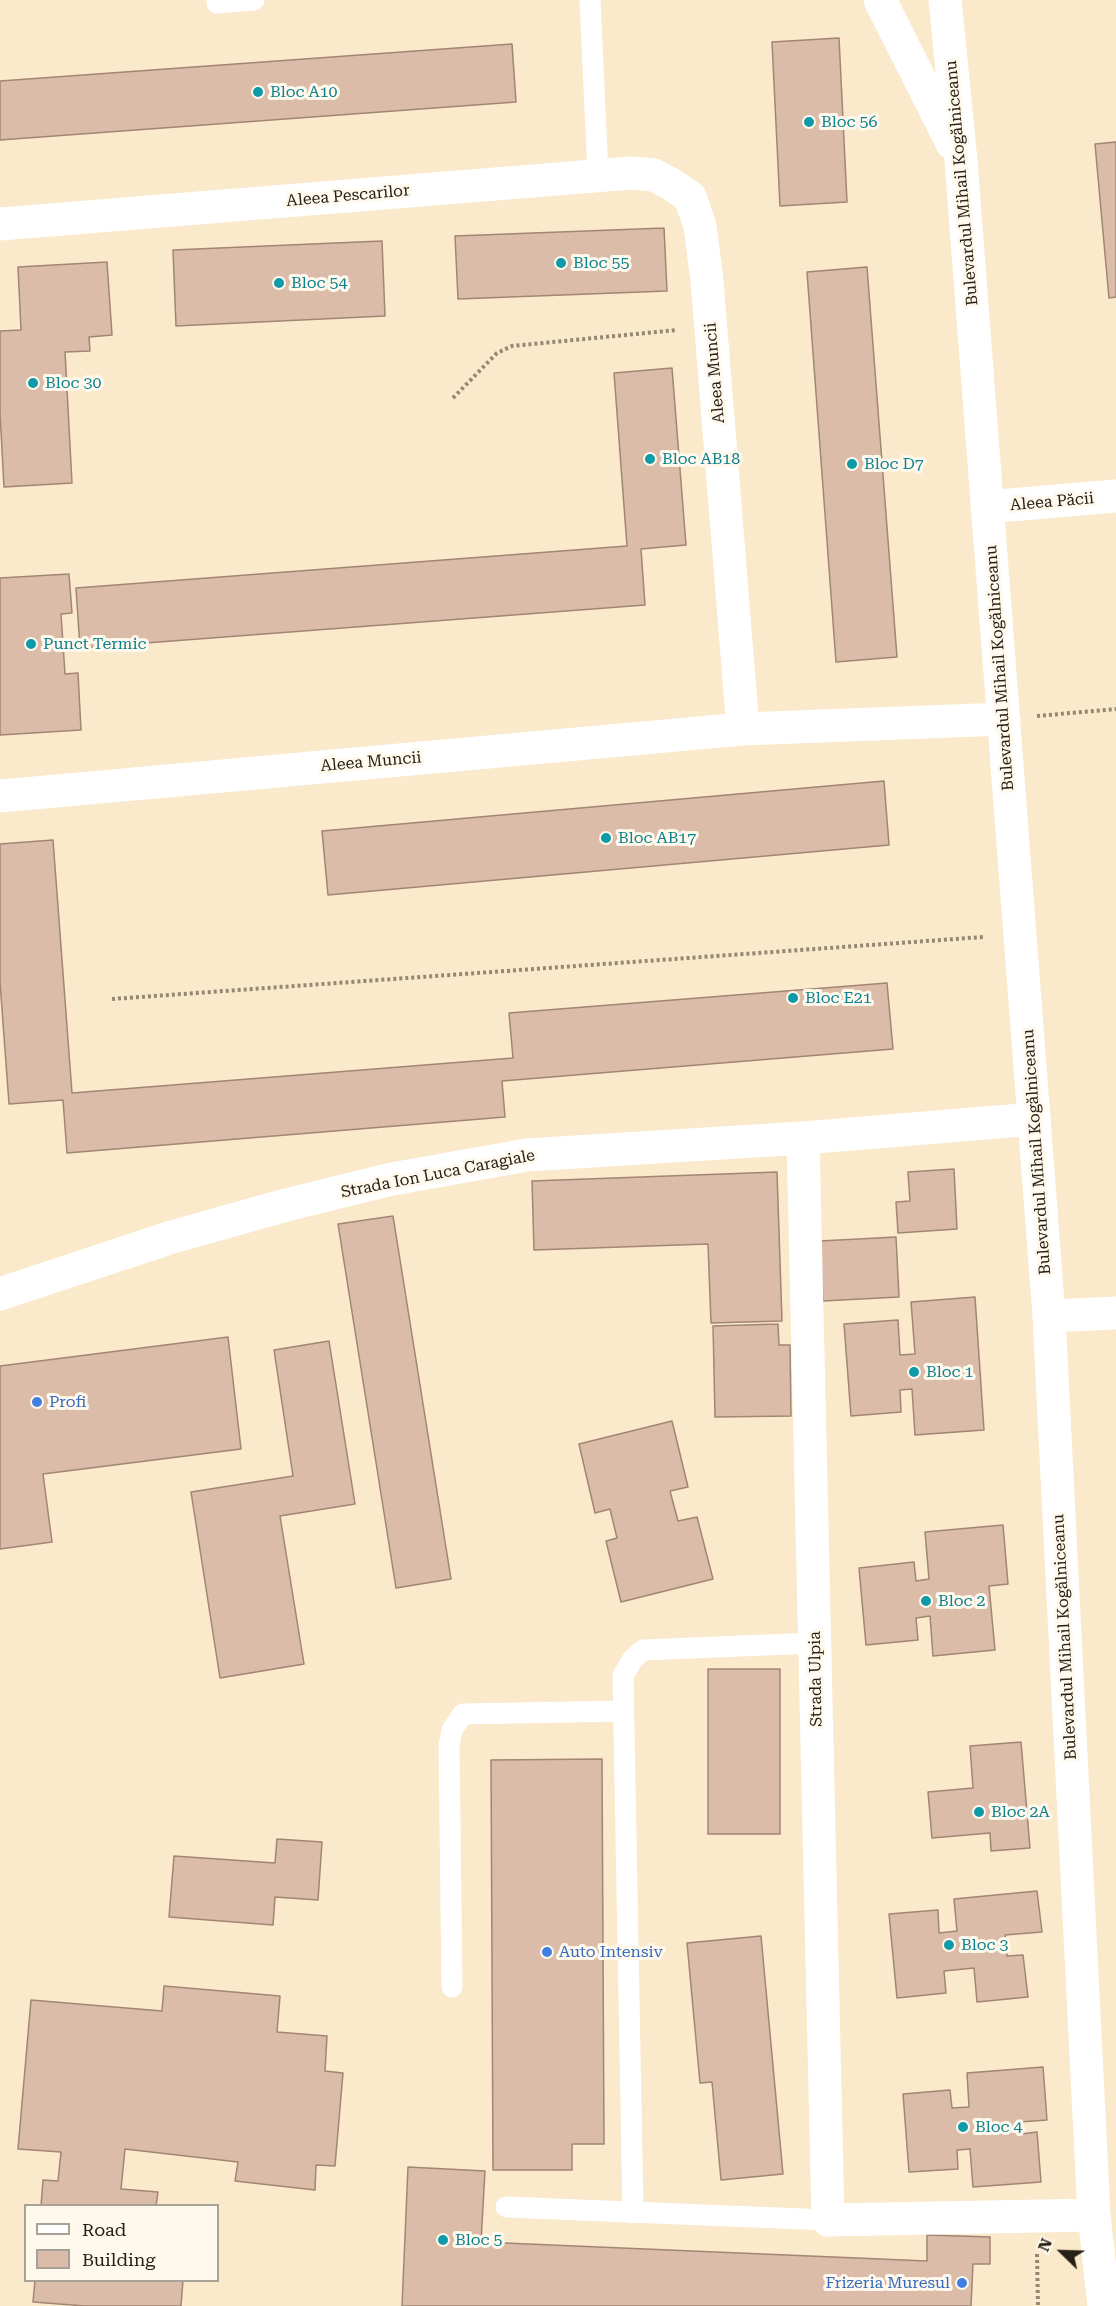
<!DOCTYPE html>
<meta charset="utf-8">
<style>
body{margin:0}
#map{position:relative;width:1116px;height:2306px;overflow:hidden;background:#fae9cb;font-family:"Roboto Serif",serif}
canvas{display:block}
.legend{position:absolute;left:24px;top:2204px;width:195px;height:78px;box-sizing:border-box;background:#fff8ec;border:2px solid #a8a296;margin:0;padding:8px 10px;list-style:none;font-size:18px;color:#262015}
.legend li{display:flex;align-items:center;gap:12px;height:30px}
.legend b{width:30px;border:2px solid #a8a296}
.north{position:absolute;left:1032px;top:2222px;width:60px;height:60px;-webkit-text-stroke:4px #fff8ec;paint-order:stroke;rotate:293deg;font-size:16px;font-weight:700;line-height:24px;text-align:center;color:#262015}
.north::after{content:'';display:block;margin:auto;width:21px;height:27px;background:#262015;clip-path:polygon(50% 0,100% 100%,50% 72%,0 100%)}
</style>
<div id="map">
<canvas width="1116" height="2306"></canvas>
<ul class="legend">
<li><b style="height:8px;background:#fff"></b>Road</li>
<li><b style="height:16px;background:#dbbca9"></b>Building</li>
</ul>
<div class="north">N</div>
</div>
<script>
const c = document.querySelector('canvas').getContext('2d');
c.lineJoin = 'round';
function fillPath(path, color) {
  c.fillStyle = color;
  c.fill(path, 'evenodd');
}
function toPath(rows) {
  const path = new Path2D();
  for (const r of rows) {
    path.moveTo(r[0], r[1]);
    for (let i = 2; i < r.length; i += 2) path.lineTo(r[i], r[i + 1]);
  }
  return path;
}
function strokePath(path, color, width, dash) {
  c.strokeStyle = color;
  c.lineWidth = width;
  c.lineCap = dash ? 'butt' : 'round';
  c.setLineDash(dash || []);
  c.stroke(path);
}
function label(font, color, halo, rows, align = 'center') {
  c.font = font + ' "Roboto Serif",serif';
  c.lineWidth = 6;
  c.setLineDash([]);
  c.textBaseline = 'middle';
  c.strokeStyle = halo;
  c.fillStyle = color;
  for (const [text, x, y, turn = 0] of rows) {
    c.save();
    c.translate(x, y);
    c.rotate((+turn || 0) * Math.PI / 180);
    c.textAlign = isNaN(turn) ? turn : align;
    if (halo) c.strokeText(text, 0, 0);
    c.fillText(text, 0, 0);
    c.restore();
  }
}
const building = toPath([
 [839,38,847,202,780,206,772,42,839,38],
 [512,44,516,102,0,140,0,81,512,44],
 [1116,142,1116,297,1109,298,1095,144,1116,142],
 [664,228,667,291,458,299,455,236,664,228],
 [382,241,385,316,176,326,173,250,382,241],
 [107,262,112,335,89,337,90,351,65,352,72,483,4,487,0,413,0,331,21,330,18,267,107,262],
 [867,267,897,657,836,662,807,272,867,267],
 [672,368,686,545,641,549,645,605,80,648,76,588,627,546,614,373,672,368],
 [69,574,72,613,61,614,65,674,78,673,81,730,0,735,0,578,69,574],
 [884,781,889,845,328,895,322,831,884,781],
 [53,840,72,1093,513,1058,509,1013,887,983,893,1049,502,1081,505,1117,67,1153,63,1100,9,1104,0,982,0,844,53,840],
 [954,1169,957,1229,898,1233,896,1202,910,1201,908,1172,954,1169],
 [777,1172,782,1321,711,1323,708,1244,534,1250,532,1181,777,1172],
 [393,1216,451,1579,396,1588,338,1224,393,1216],
 [896,1237,899,1297,823,1301,820,1241,896,1237],
 [975,1297,984,1430,915,1435,912,1389,900,1390,901,1412,851,1416,844,1324,898,1320,900,1355,915,1354,911,1302,975,1297],
 [778,1324,779,1345,790,1345,791,1416,715,1417,713,1326,778,1324],
 [228,1337,241,1449,43,1474,52,1542,0,1549,0,1366,228,1337],
 [329,1341,355,1504,280,1516,304,1664,220,1678,191,1492,293,1476,274,1350,329,1341],
 [672,1421,688,1487,670,1491,678,1521,697,1517,713,1579,621,1602,606,1541,617,1538,610,1509,595,1513,579,1444,672,1421],
 [1003,1525,1008,1584,989,1586,995,1650,933,1656,930,1616,916,1618,918,1640,866,1645,859,1568,914,1562,916,1581,929,1579,925,1532,1003,1525],
 [708,1669,780,1669,780,1834,708,1834,708,1669],
 [1021,1742,1030,1848,991,1851,990,1833,932,1838,928,1792,973,1788,970,1746,1021,1742],
 [602,1759,604,2144,572,2144,572,2170,493,2170,491,1760,602,1759],
 [277,1839,322,1842,318,1900,275,1897,273,1925,169,1917,174,1856,275,1863,277,1839],
 [1037,1891,1042,1932,1005,1935,1007,1956,1023,1955,1028,1997,977,2002,974,1968,944,1971,946,1993,897,1998,889,1914,938,1910,939,1933,957,1931,954,1899,1037,1891],
 [761,1936,783,2174,721,2180,712,2082,700,2083,687,1943,761,1936],
 [164,1986,280,1996,277,2032,327,2036,325,2071,343,2073,335,2166,316,2165,315,2190,235,2181,238,2162,125,2149,121,2189,158,2192,156,2206,41,2206,43,2180,58,2181,61,2152,18,2149,31,2000,162,2011,164,1986],
 [1043,2067,1047,2120,1020,2122,1021,2134,1037,2132,1041,2182,973,2187,970,2149,957,2150,958,2169,909,2172,903,2094,950,2090,952,2108,969,2107,967,2073,1043,2067],
 [408,2167,485,2171,481,2242,927,2261,927,2235,990,2237,990,2264,973,2264,971,2306,402,2306,408,2167],
 [35,2280,183,2280,181,2306,85,2306,33,2302,35,2280]
]);
const path = toPath([
 [453,398,497,353,512,346,677,330],
 [1037,716,1116,709],
 [112,999,983,937],
 [1037,2254,1038,2306]
]);
const service = toPath([
 [590,0,598,175],
 [217,3,254,0],
 [452,1987,449,1746,452,1730,463,1714,623,1711],
 [506,2207,828,2220],
 [633,2213,623,1676,632,1660,643,1650,815,1643]
]);
const minor = toPath([
 [0,224,631,173,654,175,671,184,690,197,700,226,707,281,743,729],
 [987,507,1116,496],
 [0,796,743,729,1004,719],
 [803,1138,828,2220,1094,2215],
 [0,1294,172,1237,286,1205,392,1179,527,1155,803,1138,1034,1119],
 [1049,1316,1116,1313]
]);
const tertiary = toPath([
 [880,0,952,143],
 [945,0,961,161,1049,1316,1094,2215,1104,2306]
]);
const markers = [
 [258,92,6,"#0f9aa8"],
 [809,122,6,"#0f9aa8"],
 [561,263,6,"#0f9aa8"],
 [279,283,6,"#0f9aa8"],
 [33,383,6,"#0f9aa8"],
 [650,459,6,"#0f9aa8"],
 [852,464,6,"#0f9aa8"],
 [31,644,6,"#0f9aa8"],
 [606,838,6,"#0f9aa8"],
 [793,998,6,"#0f9aa8"],
 [914,1372,6,"#0f9aa8"],
 [37,1402,6,"#3f7fe0"],
 [926,1601,6,"#0f9aa8"],
 [979,1812,6,"#0f9aa8"],
 [949,1945,6,"#0f9aa8"],
 [547,1952,6,"#3f7fe0"],
 [963,2127,6,"#0f9aa8"],
 [443,2240,6,"#0f9aa8"],
 [962,2283,6,"#3f7fe0"]
];
const cultureNames = [
 ["Bloc A10",270,92],
 ["Bloc 56",821,122],
 ["Bloc 55",573,263],
 ["Bloc 54",291,283],
 ["Bloc 30",45,383],
 ["Bloc AB18",662,459],
 ["Bloc D7",864,464],
 ["Punct Termic",43,644],
 ["Bloc AB17",618,838],
 ["Bloc E21",805,998],
 ["Bloc 1",926,1372],
 ["Bloc 2",938,1601],
 ["Bloc 2A",991,1812],
 ["Bloc 3",961,1945],
 ["Bloc 4",975,2127],
 ["Bloc 5",455,2240]
];
const streetNames = [
 ["Bulevardul Mihail Kogălniceanu",962,183,-95],
 ["Aleea Pescarilor",348,196,-5],
 ["Aleea Muncii",715,373,-95],
 ["Aleea Păcii",1052,502,-5],
 ["Bulevardul Mihail Kogălniceanu",1000,668,-94],
 ["Aleea Muncii",371,762,-5],
 ["Bulevardul Mihail Kogălniceanu",1037,1152,-94],
 ["Strada Ion Luca Caragiale",438,1174,-11],
 ["Bulevardul Mihail Kogălniceanu",1065,1637,-93],
 ["Strada Ulpia",816,1679,-91]
];
const shopNames = [
 ["Profi",49,1402],
 ["Auto Intensiv",559,1952],
 ["Frizeria Muresul",950,2283,"right"]
];
fillPath(building, '#dbbca9');
strokePath(building, '#a28573', 1.5);
strokePath(path, '#948873', 4, [3, 3]);
strokePath(service, '#fff', 21);
strokePath(minor, '#fff', 33);
strokePath(tertiary, '#fff', 33);
for (const [x, y, r, color] of markers) {
  const dot = new Path2D();
  dot.arc(x, y, r, 0, 2 * Math.PI);
  c.fillStyle = color;
  c.fill(dot);
  strokePath(dot, '#fff8ec', 2);
}
label('16px', '#0d838f', '#fff8ec', cultureNames, 'left');
label('16px', '#262015', '#fff8ec', streetNames);
label('16px', '#366cbe', '#fff8ec', shopNames, 'left');
</script>
